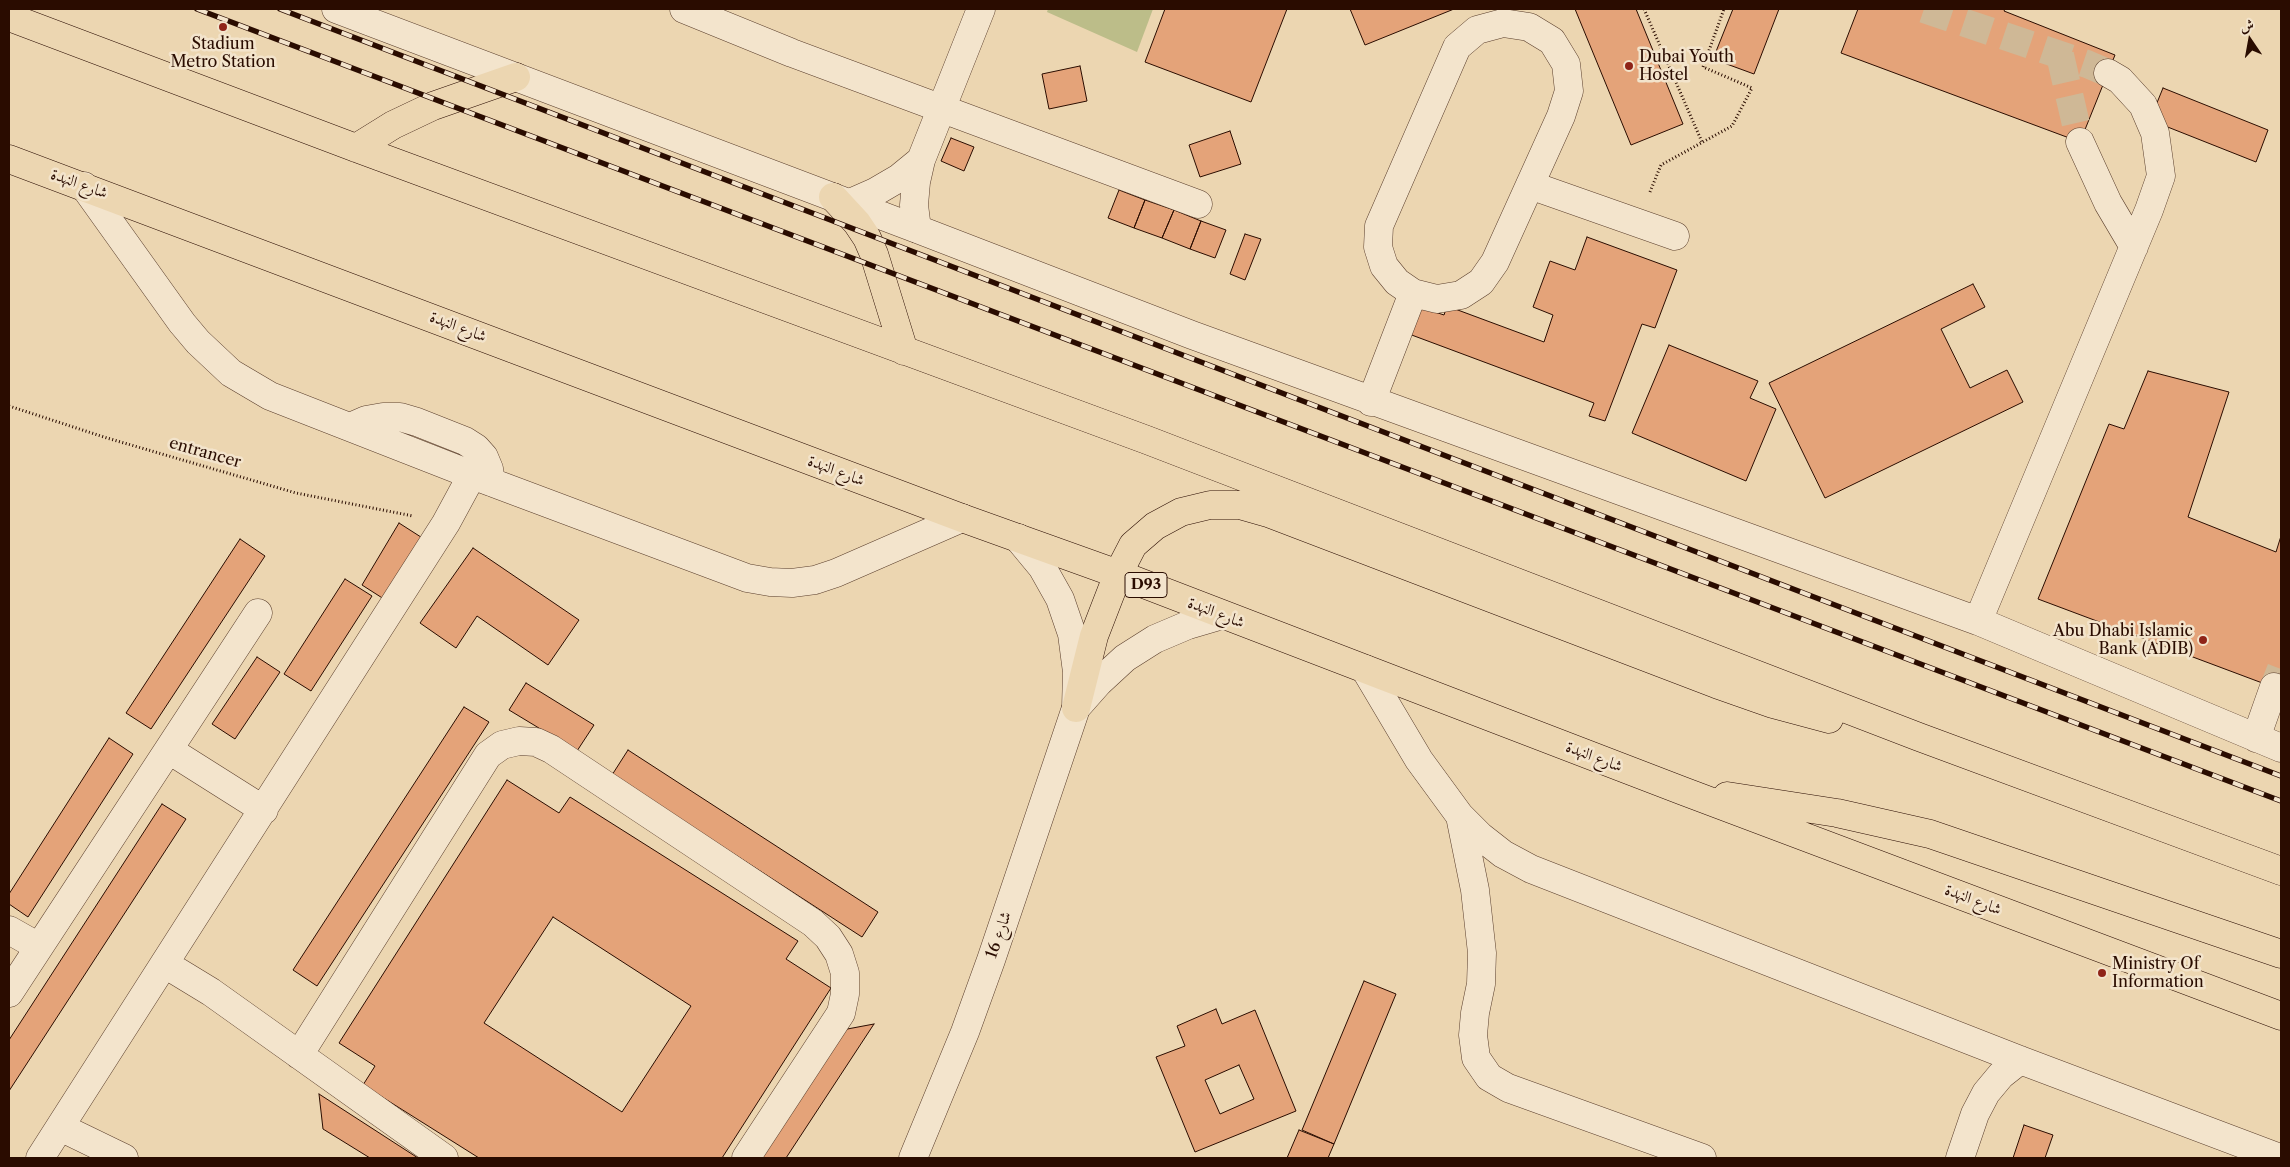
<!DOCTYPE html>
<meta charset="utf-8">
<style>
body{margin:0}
#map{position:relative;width:2290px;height:1167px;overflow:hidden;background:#ecd6b1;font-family:"Libre Caslon Text",Amiri,serif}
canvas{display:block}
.frame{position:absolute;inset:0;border:10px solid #2a0c00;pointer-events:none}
.north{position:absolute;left:2225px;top:15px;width:50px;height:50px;-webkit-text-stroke:4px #f3e4cc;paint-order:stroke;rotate:348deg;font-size:14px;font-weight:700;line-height:20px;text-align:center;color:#2a0c00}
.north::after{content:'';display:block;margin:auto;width:18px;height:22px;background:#2a0c00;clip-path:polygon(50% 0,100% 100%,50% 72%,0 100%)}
</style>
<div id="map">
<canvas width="2290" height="1167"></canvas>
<div class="frame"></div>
<div class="north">ش</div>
</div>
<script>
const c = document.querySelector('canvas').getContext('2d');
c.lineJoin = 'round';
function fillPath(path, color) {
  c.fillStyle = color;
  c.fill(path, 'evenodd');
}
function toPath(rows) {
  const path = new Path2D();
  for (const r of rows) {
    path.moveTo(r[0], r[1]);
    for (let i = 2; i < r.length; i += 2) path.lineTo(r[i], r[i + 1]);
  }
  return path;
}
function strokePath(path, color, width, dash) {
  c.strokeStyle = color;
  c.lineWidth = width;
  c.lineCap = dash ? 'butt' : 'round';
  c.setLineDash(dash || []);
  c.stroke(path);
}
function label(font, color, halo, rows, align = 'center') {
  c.font = font + ' "Libre Caslon Text",Amiri,serif';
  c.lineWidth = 5;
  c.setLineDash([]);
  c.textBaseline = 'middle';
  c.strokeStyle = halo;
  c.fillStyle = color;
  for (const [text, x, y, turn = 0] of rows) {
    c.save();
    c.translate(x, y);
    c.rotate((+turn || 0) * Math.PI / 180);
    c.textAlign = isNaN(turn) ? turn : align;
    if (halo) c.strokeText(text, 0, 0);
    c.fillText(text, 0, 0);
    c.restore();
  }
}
const green = toPath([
 [1048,9,1153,9,1137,52,1047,12]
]);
const building = toPath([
 [1165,9,1287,9,1251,102,1145,62,1165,9],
 [1350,9,1454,9,1365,45,1350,9],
 [1575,9,1636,9,1683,124,1631,145,1575,9],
 [1733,9,1779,9,1754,74,1713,59,1733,9],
 [1858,9,2005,9,2004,11,2115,55,2080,142,1841,53,1858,9],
 [1080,66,1087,101,1049,109,1042,74,1080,66],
 [2163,88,2268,130,2256,162,2150,120,2163,88],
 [1230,131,1241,164,1200,177,1189,145,1230,131],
 [951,138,974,147,964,171,941,161,951,138],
 [1119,190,1145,200,1134,228,1108,218,1119,190],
 [1145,200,1174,210,1162,238,1134,228,1145,200],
 [1174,210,1201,221,1190,249,1162,238,1174,210],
 [1201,221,1226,230,1215,258,1190,249,1201,221],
 [1245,234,1261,239,1245,280,1230,274,1245,234],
 [1587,237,1677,270,1655,328,1642,324,1605,421,1589,416,1594,403,1409,334,1420,307,1444,315,1447,306,1544,342,1553,315,1533,307,1550,261,1575,270,1587,237],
 [1973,284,1985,307,1941,329,1970,388,2007,370,2023,402,1825,498,1769,383,1973,284],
 [1669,345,1758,381,1750,398,1776,409,1746,481,1632,433,1669,345],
 [2148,371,2229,392,2188,517,2276,552,2281,536,2281,690,2038,599,2109,424,2124,429,2148,371],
 [399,523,424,539,387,601,362,585,399,523],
 [240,539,265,556,151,729,126,713,240,539],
 [473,548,579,620,548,665,477,616,456,648,420,623,473,548],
 [345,579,372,596,311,691,284,674,345,579],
 [257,657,280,672,235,739,212,724,257,657],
 [526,683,594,725,577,751,509,710,526,683],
 [464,707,489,722,317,986,293,970,464,707],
 [109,738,133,754,28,917,9,904,9,894,109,738],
 [628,750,878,912,862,937,612,775,628,750],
 [507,780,559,813,570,797,798,941,786,959,831,988,722,1158,479,1158,363,1085,375,1066,339,1043,507,780],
 [553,917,691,1006,622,1112,484,1023,553,917],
 [162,804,186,819,9,1091,9,1040,162,804],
 [1364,981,1396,994,1334,1144,1302,1130,1364,981],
 [1216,1009,1222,1024,1255,1010,1296,1111,1195,1152,1156,1057,1185,1046,1177,1026,1216,1009],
 [1239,1065,1254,1099,1220,1114,1205,1080,1239,1065],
 [874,1024,786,1158,758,1158,842,1030,874,1024],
 [319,1094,418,1158,370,1158,323,1129,319,1094],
 [2024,1125,2053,1135,2045,1158,2013,1158,2024,1125],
 [1299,1130,1334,1144,1328,1158,1287,1158,1299,1130]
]);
const minorTunnel = toPath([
 [1924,9,2087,64,2108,73],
 [2060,55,2080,142],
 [2274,687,2281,669]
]);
const path = toPath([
 [1644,9,1702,142],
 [1650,192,1661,165,1732,126,1752,88,1703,67,1724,9],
 [9,406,107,438,296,493,413,516]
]);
const minor = toPath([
 [336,9,917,229,1192,335,1978,621,2281,748],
 [684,9,792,53,1198,204],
 [1503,23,1529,27,1552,41,1566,64,1569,91,1561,116,1495,262,1481,282,1461,295,1437,299,1413,293,1397,282,1384,266,1378,247,1379,226,1457,47,1477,30,1503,23],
 [2080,142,2108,203,2134,247],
 [1530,185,1675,236],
 [84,186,182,323,198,342,231,373,270,396,472,475,747,578,770,582,792,583,815,580,836,573,962,518],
 [850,203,875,192,899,178,921,160],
 [917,229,914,205,916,182,921,160,981,9],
 [1371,402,1413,293],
 [350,427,366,420,383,417,400,417,417,422,465,441,476,448,484,457,489,469,491,482],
 [1978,621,2149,210,2161,176,2155,133,2143,105,2120,80,2108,73],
 [1365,669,1419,760,1460,816,1480,836,1503,854,1531,869,2020,1060,2280,1158],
 [1076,708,1099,682,1125,658,1155,639,1188,625,1222,615],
 [2256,738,2274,687],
 [169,750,264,810],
 [1460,816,1475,890,1482,953,1481,984,1475,1013,1473,1035,1476,1058,1489,1077,1508,1088,1702,1158],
 [9,930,39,947],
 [165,964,211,992,444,1158],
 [9,993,258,613],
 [299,1055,488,755,502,745,519,741,536,742,551,749,813,923,828,937,839,954,845,973,845,994,841,1013,746,1158],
 [60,1127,124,1158],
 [40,1158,446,523,472,475],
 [913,1158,965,1032,991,960,1076,708,1077,672,1072,634,1060,599,1042,567,1018,538],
 [1960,1158,1975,1114,1986,1093,2001,1075,2020,1060]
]);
const major = toPath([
 [9,17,356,148,1147,440,1919,737,2281,871],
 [356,148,393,125,433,106,516,77],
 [9,159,962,518,1118,574,1683,791,2281,1016],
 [833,197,857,223,867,238,874,254,904,351],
 [1076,708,1094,636,1118,574,1133,545,1155,526,1181,512,1210,505,1240,505,1268,513,1716,684,1773,704,1829,719],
 [1727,796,1837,813,1930,834,2281,954]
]);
const rail = toPath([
 [197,9,2281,801],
 [280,9,2281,776]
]);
const markers = [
 [223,27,5,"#8f2418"],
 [1629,66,5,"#8f2418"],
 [2203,640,5,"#8f2418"],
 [2102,973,5,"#8f2418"]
];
const shields = [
 [1146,585,42]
];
const shieldNames = [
 ["D93",1146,585]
];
const poiNames = [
 ["Stadium",223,44,"center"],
 ["Metro Station",223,62,"center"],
 ["Dubai Youth",1639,57],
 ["Hostel",1639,75],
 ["Abu Dhabi Islamic",2193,631,"right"],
 ["Bank (ADIB)",2193,649,"right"],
 ["Ministry Of",2112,964],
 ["Information",2112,982]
];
const streetNames = [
 ["شارع النهدة",79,184,20],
 ["شارع النهدة",458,327,21],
 ["entrancer",205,453,16],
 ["شارع النهدة",836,471,21],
 ["شارع النهدة",1216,613,21],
 ["شارع النهدة",1594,757,21],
 ["شارع النهدة",1973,900,21],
 ["شارع 16",999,935,-71]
];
fillPath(green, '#bcbd89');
fillPath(building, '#e4a379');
strokePath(building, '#2a0c00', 1);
strokePath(minorTunnel, '#cfb896', 28, [28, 14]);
strokePath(minor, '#5a3e2c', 29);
strokePath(major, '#2a0c00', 29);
strokePath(path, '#2a0c00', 3, [1, 2.5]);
strokePath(minor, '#f3e4cc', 28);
strokePath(major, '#ecd6b1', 28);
strokePath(rail, '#2a0c00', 5.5);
strokePath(rail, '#f3e4cc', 4, [11]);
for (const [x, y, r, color] of markers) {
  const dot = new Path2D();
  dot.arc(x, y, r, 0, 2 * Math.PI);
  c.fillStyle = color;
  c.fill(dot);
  strokePath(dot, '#f3e4cc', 2);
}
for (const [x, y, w] of shields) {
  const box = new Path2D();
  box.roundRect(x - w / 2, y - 12.5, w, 25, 4);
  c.fillStyle = '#f3e4cc';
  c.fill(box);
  strokePath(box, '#2a0c00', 1);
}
label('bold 15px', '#2a0c00', null, shieldNames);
label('16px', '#2a0c00', '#f3e4cc', poiNames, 'left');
label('16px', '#2a0c00', '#f3e4cc', streetNames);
</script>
